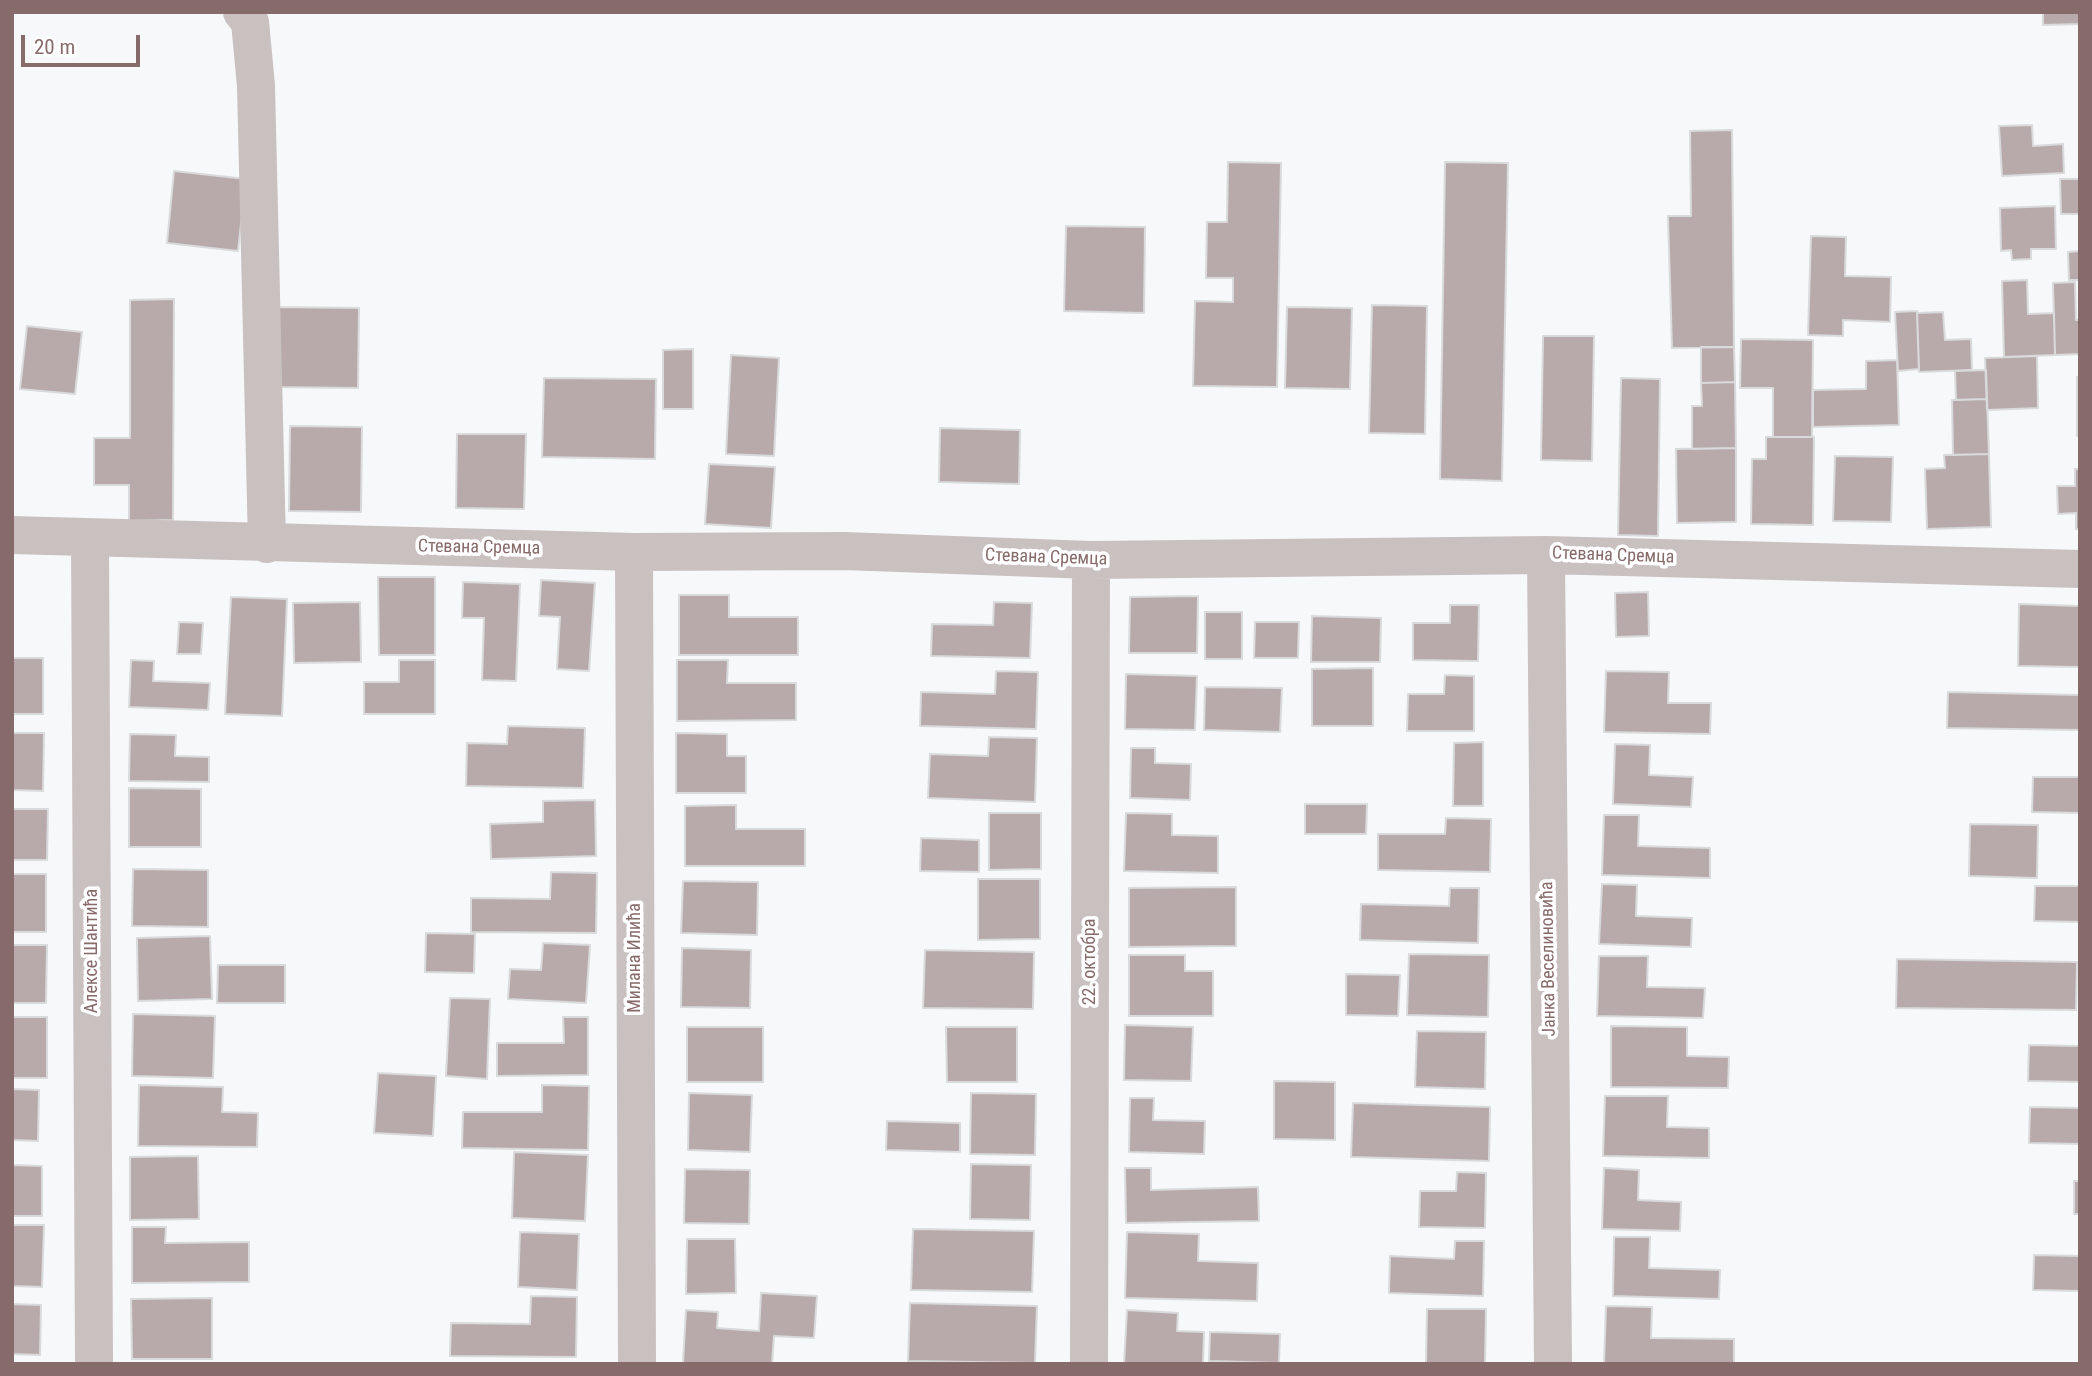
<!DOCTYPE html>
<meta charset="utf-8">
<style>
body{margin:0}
#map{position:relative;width:2092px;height:1376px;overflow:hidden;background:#f7f8f9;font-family:"Roboto Condensed",sans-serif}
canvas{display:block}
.frame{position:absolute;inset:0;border:14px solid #876a6a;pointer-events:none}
.scale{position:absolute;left:21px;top:35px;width:119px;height:32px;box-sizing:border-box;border:4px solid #876a6a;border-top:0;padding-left:9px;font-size:21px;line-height:24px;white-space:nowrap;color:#876a6a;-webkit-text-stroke:5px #fff;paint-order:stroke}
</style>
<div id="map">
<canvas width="2092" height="1376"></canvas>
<div class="frame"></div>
<div class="scale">20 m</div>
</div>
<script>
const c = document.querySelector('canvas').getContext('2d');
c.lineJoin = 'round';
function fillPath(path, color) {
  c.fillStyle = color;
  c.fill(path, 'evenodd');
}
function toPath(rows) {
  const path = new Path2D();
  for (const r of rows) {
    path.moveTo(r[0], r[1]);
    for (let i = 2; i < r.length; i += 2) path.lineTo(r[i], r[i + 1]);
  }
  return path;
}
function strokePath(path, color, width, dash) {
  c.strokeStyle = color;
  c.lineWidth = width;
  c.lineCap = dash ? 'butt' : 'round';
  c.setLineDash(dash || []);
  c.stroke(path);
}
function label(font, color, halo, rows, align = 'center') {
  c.font = font + ' "Roboto Condensed",sans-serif';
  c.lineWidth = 7;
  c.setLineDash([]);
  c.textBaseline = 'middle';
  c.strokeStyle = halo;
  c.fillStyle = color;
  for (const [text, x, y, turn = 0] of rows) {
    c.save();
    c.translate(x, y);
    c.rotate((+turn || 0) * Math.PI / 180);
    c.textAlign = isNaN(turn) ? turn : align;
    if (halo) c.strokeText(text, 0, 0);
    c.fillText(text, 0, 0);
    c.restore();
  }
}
const building = toPath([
 [2043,12,2080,12,2080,24,2043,25,2043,12],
 [2032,125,2033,146,2063,144,2064,173,2002,176,1999,126,2032,125],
 [1732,130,1734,347,1672,348,1668,216,1691,216,1690,131,1732,130],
 [1228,162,1281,163,1277,387,1193,386,1195,301,1233,302,1233,278,1206,278,1207,222,1227,222,1228,162],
 [1445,162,1508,163,1502,481,1440,479,1445,162],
 [174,171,246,179,238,251,167,243,174,171],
 [2060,179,2080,179,2080,214,2061,214,2060,179],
 [2055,206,2056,249,2031,249,2031,259,2012,260,2011,250,2001,251,2000,208,2055,206],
 [1066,226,1145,227,1144,313,1064,311,1066,226],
 [1811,236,1846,237,1845,276,1891,277,1890,322,1843,320,1843,336,1808,335,1811,236],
 [2080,251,2080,280,2069,280,2068,252,2080,251],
 [2027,280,2028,314,2054,313,2055,355,2004,357,2002,281,2027,280],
 [2075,282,2076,320,2080,320,2080,354,2055,355,2053,283,2075,282],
 [174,299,173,520,129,521,129,485,94,485,94,438,130,438,130,300,174,299],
 [1372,305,1427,306,1425,434,1369,433,1372,305],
 [270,307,359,308,358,388,269,387,270,307],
 [1287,307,1352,308,1350,389,1285,388,1287,307],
 [1917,311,1919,369,1898,371,1895,312,1917,311],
 [1943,312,1945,340,1971,339,1972,370,1919,372,1917,313,1943,312],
 [27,326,82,332,75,394,20,389,27,326],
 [1543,336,1594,336,1592,461,1541,460,1543,336],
 [1741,339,1813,340,1812,437,1773,437,1773,388,1740,388,1741,339],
 [1701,347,1734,347,1735,382,1701,383,1701,347],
 [693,349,693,409,663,409,663,350,693,349],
 [731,355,779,358,774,456,726,454,731,355],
 [2037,356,2038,408,1987,410,1985,358,2037,356],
 [1897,360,1899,425,1813,427,1813,390,1866,389,1866,361,1897,360],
 [1986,370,1987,399,1956,400,1955,371,1986,370],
 [2077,377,2080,377,2080,436,2077,436,2077,377],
 [544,378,656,379,655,459,542,457,544,378],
 [1621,378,1660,379,1658,536,1618,535,1621,378],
 [1735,382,1736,448,1692,449,1692,406,1702,406,1701,383,1735,382],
 [1987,399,1989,454,1953,455,1952,400,1987,399],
 [290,426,362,427,361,512,289,511,290,426],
 [940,428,1020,430,1019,484,939,482,940,428],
 [457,434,526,434,524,509,456,508,457,434],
 [1766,437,1814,437,1813,525,1751,524,1752,459,1766,459,1766,437],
 [1736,448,1736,522,1677,523,1676,449,1736,448],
 [1989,454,1991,527,1927,529,1925,469,1945,468,1944,455,1989,454],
 [1835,456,1893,457,1891,522,1833,521,1835,456],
 [709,464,775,467,771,528,705,524,709,464],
 [2075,469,2080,469,2080,529,2076,529,2076,513,2058,514,2057,486,2075,486,2075,469],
 [378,577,435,577,435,655,379,655,378,577],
 [541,580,595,583,589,671,557,669,560,617,539,616,541,580],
 [463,582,520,584,516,681,482,680,484,618,462,618,463,582],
 [1648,592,1649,636,1616,637,1615,593,1648,592],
 [679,595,729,595,729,617,798,617,798,655,679,655,679,595],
 [1198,596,1197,653,1129,653,1130,597,1198,596],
 [231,597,287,599,282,716,225,714,231,597],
 [360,602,361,662,294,663,293,603,360,602],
 [994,602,1032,603,1030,658,931,656,932,624,993,625,994,602],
 [2019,604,2080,606,2080,667,2018,666,2019,604],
 [1450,605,1479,605,1478,661,1413,660,1413,623,1450,623,1450,605],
 [1205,612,1242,612,1242,659,1205,659,1205,612],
 [1312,616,1381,618,1380,662,1311,662,1312,616],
 [179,622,203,623,201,654,177,654,179,622],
 [1255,622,1299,622,1298,658,1254,658,1255,622],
 [12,658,43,658,43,714,12,714,12,658],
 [131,660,154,661,153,681,210,683,208,710,129,707,131,660],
 [399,660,435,660,435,714,364,714,364,682,399,682,399,660],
 [677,660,728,660,727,683,796,683,796,720,677,721,677,660],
 [1373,668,1373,726,1312,726,1312,669,1373,668],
 [996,671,1038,672,1036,729,920,726,921,692,995,694,996,671],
 [1606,671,1669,672,1668,703,1711,703,1710,734,1604,732,1606,671],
 [1126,674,1197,676,1195,730,1125,729,1126,674],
 [1445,675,1474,676,1474,731,1407,731,1408,694,1444,694,1445,675],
 [1205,687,1282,688,1280,732,1204,730,1205,687],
 [1948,692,2080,695,2080,730,1947,728,1948,692],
 [508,726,585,728,583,788,466,786,467,743,507,744,508,726],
 [12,733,44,733,43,791,12,790,12,733],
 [676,733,727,734,727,756,746,756,746,793,676,793,676,733],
 [130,734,176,735,175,756,209,757,209,782,129,781,130,734],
 [989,737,1037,738,1035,802,928,798,930,754,988,756,989,737],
 [1483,742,1483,806,1453,806,1454,743,1483,742],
 [1615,744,1650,745,1649,775,1693,777,1691,807,1613,804,1615,744],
 [1131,748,1155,748,1155,763,1191,764,1190,800,1130,798,1131,748],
 [2033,777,2080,777,2080,813,2032,812,2033,777],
 [129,788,201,789,201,847,129,847,129,788],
 [595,800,596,856,491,859,490,824,543,822,543,801,595,800],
 [1305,804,1367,804,1366,834,1305,834,1305,804],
 [736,805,736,829,805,829,805,866,685,866,685,806,736,805],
 [12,809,48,809,47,860,12,860,12,809],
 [989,813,1041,813,1041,869,989,870,989,813],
 [1126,813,1172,814,1172,835,1218,836,1218,873,1124,871,1126,813],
 [1604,815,1639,815,1638,846,1710,848,1710,878,1602,875,1604,815],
 [1446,818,1491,819,1490,872,1378,870,1378,834,1445,834,1446,818],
 [1970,824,2038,825,2037,878,1969,876,1970,824],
 [921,838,979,840,979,872,920,871,921,838],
 [133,869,208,870,208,927,132,926,133,869],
 [551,872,597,873,596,933,471,932,471,898,550,899,551,872],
 [12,874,46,874,46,932,12,932,12,874],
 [978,879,1040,879,1040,939,978,940,978,879],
 [683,881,758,882,757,935,681,933,683,881],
 [1602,884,1637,885,1636,916,1692,918,1691,947,1599,944,1602,884],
 [2035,886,2080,886,2080,922,2034,921,2035,886],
 [1236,887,1236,946,1129,947,1129,888,1236,887],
 [1450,888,1479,888,1478,943,1360,940,1361,904,1449,906,1450,888],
 [426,933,475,934,474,973,425,972,426,933],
 [210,936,212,999,138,1001,137,938,210,936],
 [543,943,590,945,586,1003,508,999,510,969,541,970,543,943],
 [12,945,47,945,46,1003,12,1003,12,945],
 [682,948,751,950,750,1008,681,1007,682,948],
 [925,950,1034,952,1033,1009,923,1008,925,950],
 [1409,954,1489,955,1488,1017,1407,1015,1409,954],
 [1129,955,1185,955,1185,971,1213,971,1213,1016,1129,1016,1129,955],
 [1599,956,1648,956,1647,987,1705,988,1703,1018,1597,1016,1599,956],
 [1897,959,2077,962,2076,1010,1896,1008,1897,959],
 [218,965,285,965,285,1003,217,1003,218,965],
 [1346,974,1400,975,1398,1016,1346,1015,1346,974],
 [450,998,490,999,487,1079,446,1076,450,998],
 [133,1014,215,1016,213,1078,132,1076,133,1014],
 [12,1017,47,1017,47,1078,12,1078,12,1017],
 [563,1017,588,1017,588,1075,497,1076,497,1043,564,1043,563,1017],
 [1125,1025,1193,1027,1191,1081,1124,1080,1125,1025],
 [1611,1026,1687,1027,1687,1056,1729,1057,1728,1088,1611,1087,1611,1026],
 [687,1027,763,1027,763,1082,687,1082,687,1027],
 [946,1027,1017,1027,1017,1082,947,1082,946,1027],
 [1417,1031,1486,1032,1485,1089,1415,1087,1417,1031],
 [2029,1045,2080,1046,2080,1082,2028,1081,2029,1045],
 [378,1073,436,1076,433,1136,374,1133,378,1073],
 [1274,1081,1335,1082,1335,1140,1274,1139,1274,1081],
 [139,1085,223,1087,222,1112,258,1113,257,1147,138,1146,139,1085],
 [542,1085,589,1086,588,1150,462,1148,463,1112,542,1112,542,1085],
 [12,1089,39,1090,38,1141,12,1140,12,1089],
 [689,1093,752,1095,750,1152,688,1150,689,1093],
 [971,1093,1036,1094,1035,1155,970,1154,971,1093],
 [1605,1096,1668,1096,1667,1127,1709,1128,1709,1158,1603,1156,1605,1096],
 [1130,1098,1154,1098,1153,1120,1205,1121,1204,1154,1129,1152,1130,1098],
 [1353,1103,1490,1107,1489,1161,1351,1157,1353,1103],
 [2030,1107,2080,1108,2080,1144,2029,1143,2030,1107],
 [887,1121,960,1123,960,1152,886,1150,887,1121],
 [514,1152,588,1155,585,1221,512,1218,514,1152],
 [198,1156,199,1219,130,1220,130,1157,198,1156],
 [971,1164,1031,1165,1030,1220,970,1219,971,1164],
 [12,1165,42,1166,42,1216,12,1216,12,1165],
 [1125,1168,1151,1168,1151,1190,1258,1187,1259,1221,1126,1223,1125,1168],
 [1604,1168,1639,1170,1638,1200,1681,1202,1680,1231,1602,1229,1604,1168],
 [685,1169,750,1170,749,1224,684,1223,685,1169],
 [1457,1172,1486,1173,1485,1228,1419,1227,1420,1191,1456,1191,1457,1172],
 [2074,1181,2080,1181,2080,1214,2074,1214,2074,1181],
 [12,1225,44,1225,42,1287,12,1286,12,1225],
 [132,1227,166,1227,165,1243,249,1242,249,1282,132,1283,132,1227],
 [913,1229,1034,1231,1032,1292,911,1290,913,1229],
 [520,1232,579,1234,577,1290,518,1287,520,1232],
 [1127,1232,1199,1234,1198,1261,1258,1263,1257,1301,1125,1298,1127,1232],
 [1614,1237,1650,1237,1649,1268,1720,1270,1719,1299,1613,1296,1614,1237],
 [687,1239,735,1239,736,1293,686,1294,687,1239],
 [1455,1241,1484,1241,1483,1296,1389,1293,1390,1256,1454,1259,1455,1241],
 [2034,1255,2080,1256,2080,1291,2033,1290,2034,1255],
 [761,1293,817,1296,814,1338,774,1336,772,1364,683,1363,686,1310,718,1312,717,1328,759,1331,761,1293],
 [531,1296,577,1297,576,1357,450,1356,451,1323,530,1324,531,1296],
 [212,1298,212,1359,132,1359,131,1299,212,1298],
 [910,1303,1037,1306,1035,1363,908,1361,910,1303],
 [12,1304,41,1305,40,1355,12,1354,12,1304],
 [1606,1306,1652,1307,1651,1338,1734,1339,1734,1364,1604,1364,1606,1306],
 [1427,1309,1486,1309,1485,1364,1426,1364,1427,1309],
 [1127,1310,1178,1313,1177,1331,1204,1332,1203,1364,1124,1364,1127,1310],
 [1210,1332,1280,1334,1279,1363,1209,1361,1210,1332]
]);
const minor = toPath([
 [242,12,250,22,256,86,267,544],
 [12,535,634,552,844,551,1091,560,1546,555,2080,569],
 [90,539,94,1364],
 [634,552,637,1364],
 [1546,555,1553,1364],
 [1089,1364,1091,560]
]);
const streetNames = [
 ["Стевана Сремца",479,548,1],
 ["Стевана Сремца",1613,556,2],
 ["Стевана Сремца",1046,558,2],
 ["Алексе Шантића",92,951,-90],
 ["Милана Илића",635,958,-90],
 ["Јанка Веселиновића",1549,959,-91],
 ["22. октобра",1090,962,-90]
];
fillPath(building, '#b8aaaa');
strokePath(building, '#d9dadb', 2);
strokePath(minor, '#c9c0c0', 38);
label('18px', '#876a6a', '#fff', streetNames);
</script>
